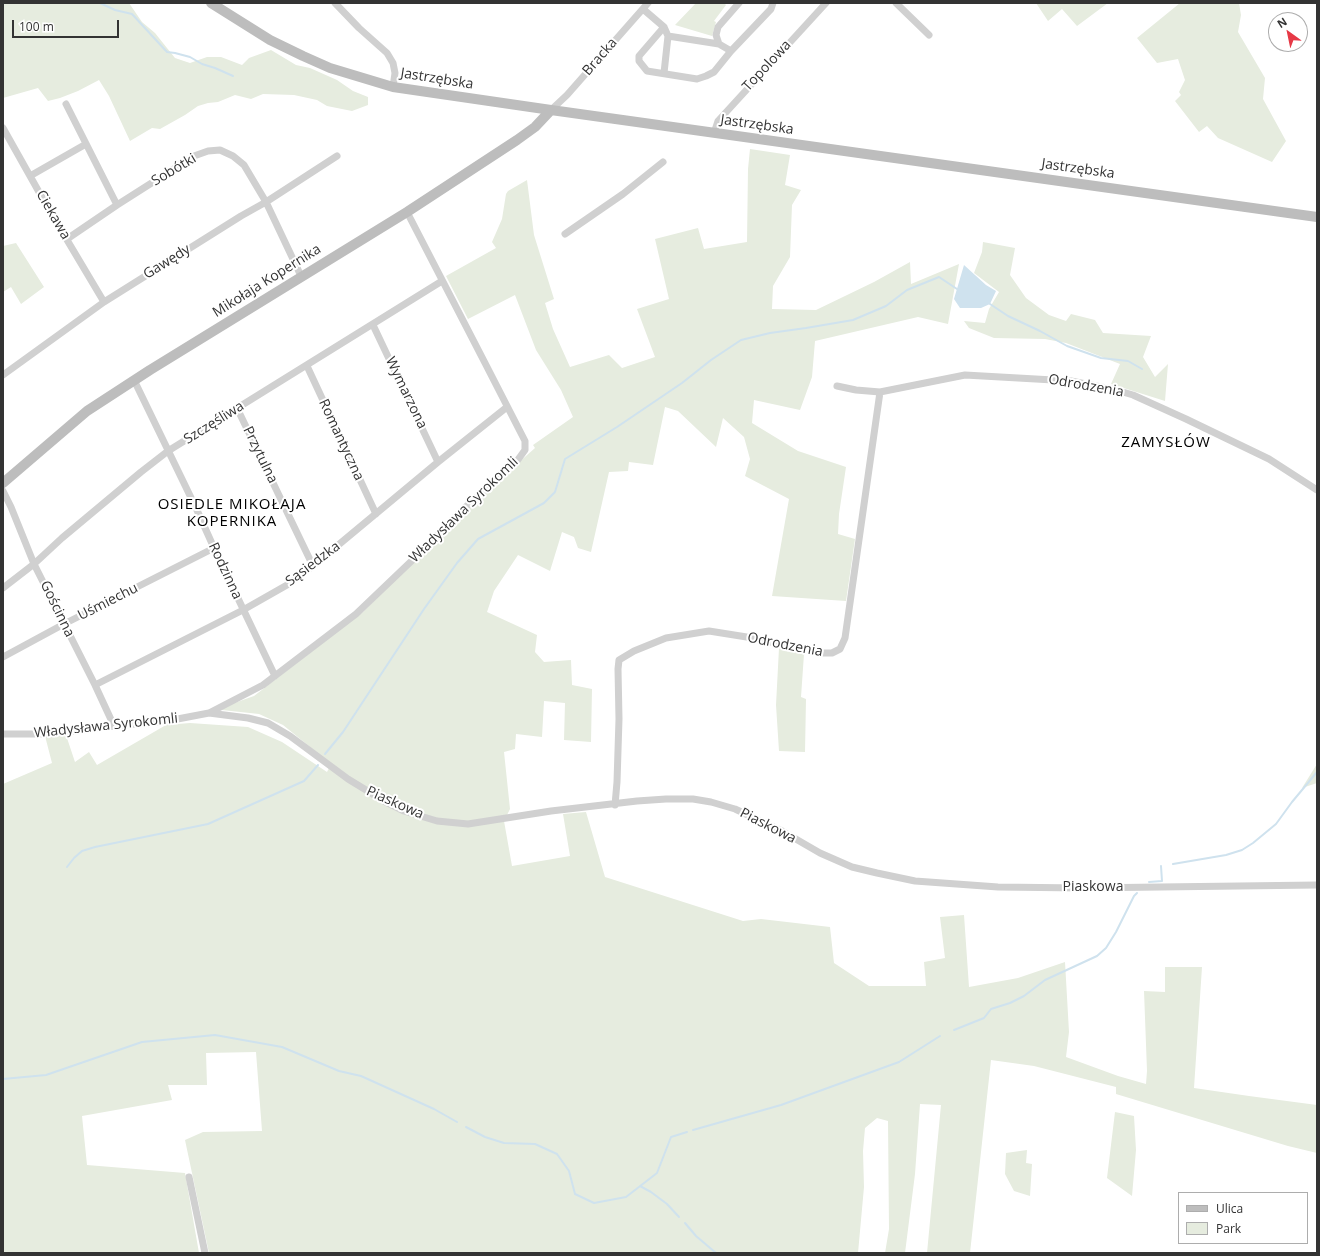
<!DOCTYPE html>
<meta charset="utf-8">
<style>
body{margin:0}
#map{position:relative;width:1320px;height:1256px;overflow:hidden;background:#fff;font-family:"Open Sans",sans-serif}
canvas{display:block}
.frame{position:absolute;inset:0;border:4px solid #333;pointer-events:none}
.legend{position:absolute;left:1178px;top:1192px;width:130px;height:52px;box-sizing:border-box;background:#fff;border:1px solid #adadad;margin:0;padding:5px 7px;list-style:none;font-size:12px;color:#333}
.legend li{display:flex;align-items:center;gap:8px;height:20px}
.legend b{width:20px;border:1px solid #adadad}
.north{position:absolute;left:1268px;top:12px;width:40px;height:40px;box-sizing:border-box;background:#fff;border:1px solid #adadad;border-radius:50%;rotate:327deg;font-size:11px;font-weight:700;line-height:16px;text-align:center;color:#333}
.north::after{content:'';display:block;margin:auto;width:14px;height:18px;background:#e63946;clip-path:polygon(50% 0,100% 100%,50% 72%,0 100%)}
.scale{position:absolute;left:12px;top:20px;width:107px;height:18px;box-sizing:border-box;border:2px solid #333;border-top:0;padding-left:5px;font-size:12px;line-height:14px;white-space:nowrap;color:#333;-webkit-text-stroke:3px #fff;paint-order:stroke}
</style>
<div id="map">
<canvas width="1320" height="1256"></canvas>
<div class="frame"></div>
<ul class="legend">
<li><b style="height:5px;background:#bdbdbd"></b>Ulica</li>
<li><b style="height:11px;background:#e6ecdf"></b>Park</li>
</ul>
<div class="north">N</div>
<div class="scale">100 m</div>
</div>
<script>
const c = document.querySelector('canvas').getContext('2d');
c.lineJoin = 'round';
function fillPath(path, color) {
  c.fillStyle = color;
  c.fill(path, 'evenodd');
}
function toPath(rows) {
  const path = new Path2D();
  for (const r of rows) {
    path.moveTo(r[0], r[1]);
    for (let i = 2; i < r.length; i += 2) path.lineTo(r[i], r[i + 1]);
  }
  return path;
}
function strokePath(path, color, width, dash) {
  c.strokeStyle = color;
  c.lineWidth = width;
  c.lineCap = dash ? 'butt' : 'round';
  c.setLineDash(dash || []);
  c.stroke(path);
}
function label(font, color, halo, rows, align = 'center') {
  c.font = font + ' "Open Sans",sans-serif';
  c.lineWidth = 4;
  c.setLineDash([]);
  c.textBaseline = 'middle';
  c.strokeStyle = halo;
  c.fillStyle = color;
  for (const [text, x, y, turn = 0] of rows) {
    c.save();
    c.translate(x, y);
    c.rotate((+turn || 0) * Math.PI / 180);
    c.textAlign = isNaN(turn) ? turn : align;
    if (halo) c.strokeText(text, 0, 0);
    c.fillText(text, 0, 0);
    c.restore();
  }
}
const green = toPath([
 [3,3,129,3,142,22,155,33,175,58,190,63,207,57,221,57,242,65,249,58,271,50,296,65,310,68,337,80,353,91,368,97,368,105,352,111,327,106,317,100,294,95,263,94,251,99,235,95,218,102,208,103,198,106,185,115,160,129,152,128,130,141,109,96,99,80,78,91,60,98,48,101,38,88,3,98],
 [696,3,724,3,726,5,714,21,716,22,712,36,675,25],
 [1036,3,1108,3,1077,26,1062,9,1048,21],
 [1180,3,1239,3,1241,15,1238,32,1265,78,1263,99,1286,141,1272,162,1218,138,1207,126,1199,132,1175,101,1181,95,1179,92,1185,80,1178,59,1157,63,1137,38],
 [750,149,790,155,785,185,801,190,792,205,790,257,773,286,772,309,816,310,874,282,910,262,911,284,959,264,948,324,918,317,815,341,812,377,800,410,754,400,752,423,798,451,846,467,839,514,838,534,855,539,846,601,772,596,789,499,745,476,750,459,744,437,723,418,716,447,678,411,665,407,653,465,629,462,628,471,609,472,591,552,578,548,574,537,562,532,550,571,518,555,494,591,487,612,537,635,535,652,544,662,571,660,572,685,592,689,591,742,564,740,565,703,544,701,542,737,516,734,515,749,504,752,510,809,504,821,512,866,570,856,563,814,586,812,605,877,743,921,761,919,830,927,834,963,869,986,926,986,924,962,945,958,940,917,964,915,969,987,1018,978,1065,962,1069,1032,1066,1057,1118,1076,1146,1084,1147,1071,1144,991,1165,992,1165,967,1202,967,1194,1088,1249,1096,1317,1105,1317,1153,1288,1146,1116,1094,1116,1087,1034,1066,991,1060,970,1253,927,1253,941,1105,920,1104,915,1174,905,1253,885,1253,889,1229,888,1121,877,1118,865,1128,863,1151,864,1187,858,1253,209,1253,185,1140,203,1132,262,1131,256,1052,206,1053,207,1085,168,1085,172,1100,82,1116,87,1165,185,1173,199,1253,3,1253,3,784,52,763,45,736,66,735,75,762,89,752,97,765,166,725,190,723,248,727,282,742,327,772,331,764,283,725,259,714,222,710,223,707,254,696,363,612,472,504,535,448,533,445,573,417,561,390,536,350,515,295,468,319,446,276,496,248,492,242,502,219,506,194,508,191,527,180,534,235,554,299,545,303,553,329,570,367,609,355,622,368,655,357,637,309,669,299,655,239,698,228,704,249,747,242,748,169],
 [983,242,1015,248,1010,275,1026,298,1049,315,1066,321,1071,314,1095,320,1103,333,1151,336,1143,357,1155,377,1168,364,1165,401,1111,384,1120,364,1066,343,1045,339,994,338,969,328,964,321,985,323,989,309,999,292,974,273,982,252],
 [16,243,44,287,21,304,11,287,3,292,3,246],
 [779,648,804,654,801,697,806,699,805,752,779,751,776,705],
 [1317,764,1317,783,1302,788],
 [1115,1112,1134,1116,1136,1150,1132,1196,1107,1178],
 [1027,1150,1026,1163,1032,1164,1030,1196,1014,1191,1005,1174,1006,1153]
]);
const water = toPath([
 [964,265,986,285,996,291,990,304,981,308,960,308,954,299]
]);
const stream = toPath([
 [100,3,115,10,132,14,167,52,175,53,190,57,202,64,215,68,233,76],
 [990,304,1008,316,1040,331,1067,346,1101,358,1128,361,1142,369],
 [325,754,343,732,424,609,457,563,478,539,544,503,555,492,565,459,617,427,682,383,711,360,741,340,770,333,806,328,853,320,886,306,907,290,939,277,957,289],
 [1173,864,1226,855,1242,850,1253,843,1276,824,1292,802,1317,772],
 [67,867,74,858,82,851,95,847,208,824,304,781,318,765],
 [1149,882,1162,881,1161,866],
 [954,1030,984,1018,991,1009,1010,1003,1024,996,1045,980,1097,956,1106,948,1116,932,1134,896,1137,893],
 [3,1079,46,1075,142,1042,215,1035,282,1047,339,1071,361,1076,434,1109,457,1122],
 [466,1127,485,1137,504,1143,535,1144,557,1154,569,1171,575,1194,594,1203,626,1197,657,1173,671,1137,687,1132],
 [693,1130,781,1105,899,1062,940,1036],
 [640,1186,651,1192,667,1204,679,1217],
 [685,1223,696,1236,716,1253]
]);
const street = toPath([
 [335,3,359,28,387,53,393,63,395,73,393,87],
 [896,3,929,35],
 [643,9,664,27,668,36,664,73],
 [664,27,639,56,639,61,647,71,697,79,706,76,714,72,731,51,771,9,773,3],
 [668,36,719,44,731,51],
 [719,44,716,35,718,27,739,3],
 [66,104,117,205,194,156,208,151,220,150,233,156,244,165,266,202,301,276],
 [551,110,567,95,648,3],
 [3,128,48,208,104,302],
 [714,133,718,121,826,3],
 [30,176,86,144],
 [565,234,623,194,663,162],
 [67,239,117,205],
 [373,325,438,462],
 [307,366,376,514],
 [3,375,104,302,241,216,266,202,337,156],
 [134,380,196,508,214,548,275,676],
 [837,386,856,390,880,392,965,375,1071,381,1116,390,1133,395,1186,419,1269,459,1317,490],
 [237,408,313,566],
 [3,491,11,507,34,564,95,685,114,726],
 [3,588,34,564,62,538,141,472,168,451,442,281],
 [3,657,64,624,214,548],
 [95,685,243,610,287,585,313,566,438,462,507,407],
 [209,713,248,718,268,723,290,736,348,779,384,801,404,811,437,821,468,824,551,811,637,801,666,799,693,799,711,802,735,809,782,831,820,853,852,867,877,873,915,881,998,887,1082,888,1317,885],
 [3,734,49,734,114,726,167,721,209,713,263,685,356,614,423,550,460,512,517,461,525,450,525,441,485,363,407,212],
 [615,805,617,782,619,719,618,669,619,660,634,651,666,638,709,631,753,638,821,653,832,653,840,649,845,638,880,392],
 [189,1177,205,1253]
]);
const secondary = toPath([
 [211,3,270,40,303,56,330,68,393,87,551,110,1317,217],
 [3,483,87,411,150,370,407,212,517,140,535,127,551,110]
]);
const streetNames = [
 ["Bracka",600,57,-49],
 ["Topolowa",767,66,-47],
 ["Jastrzębska",437,79,9],
 ["Jastrzębska",757,125,8],
 ["Jastrzębska",1078,169,8],
 ["Sobótki",174,170,-31],
 ["Ciekawa",53,215,60],
 ["Gawędy",167,262,-32],
 ["Mikołaja Kopernika",267,281,-32],
 ["Odrodzenia",1086,386,10],
 ["Wymarzona",406,393,64],
 ["Szczęśliwa",214,423,-32],
 ["Romantyczna",341,440,65],
 ["Przytulna",260,455,64],
 ["Władysława Syrokomli",464,510,-44],
 ["Sąsiedzka",313,564,-37],
 ["Rodzinna",225,571,65],
 ["Uśmiechu",108,602,-27],
 ["Gościnna",57,609,64],
 ["Odrodzenia",785,645,11],
 ["Władysława Syrokomli",106,726,-6],
 ["Piaskowa",395,803,24],
 ["Piaskowa",768,826,27],
 ["Piaskowa",1093,887]
];
const neighbourhoodNames = [
 ["ZAMYSŁÓW",1166,443],
 ["OSIEDLE MIKOŁAJA",232,505],
 ["KOPERNIKA",232,522]
];
fillPath(green, '#e6ecdf');
fillPath(water, '#cfe2ee');
strokePath(stream, '#cfe2ee', 2);
strokePath(street, '#d0d0d0', 7);
strokePath(secondary, '#bdbdbd', 10);
label('14px', '#333', '#fff', streetNames);
c.letterSpacing = '1px';
label('15px', '#000', '#fff', neighbourhoodNames);
c.letterSpacing = '0px';
</script>
